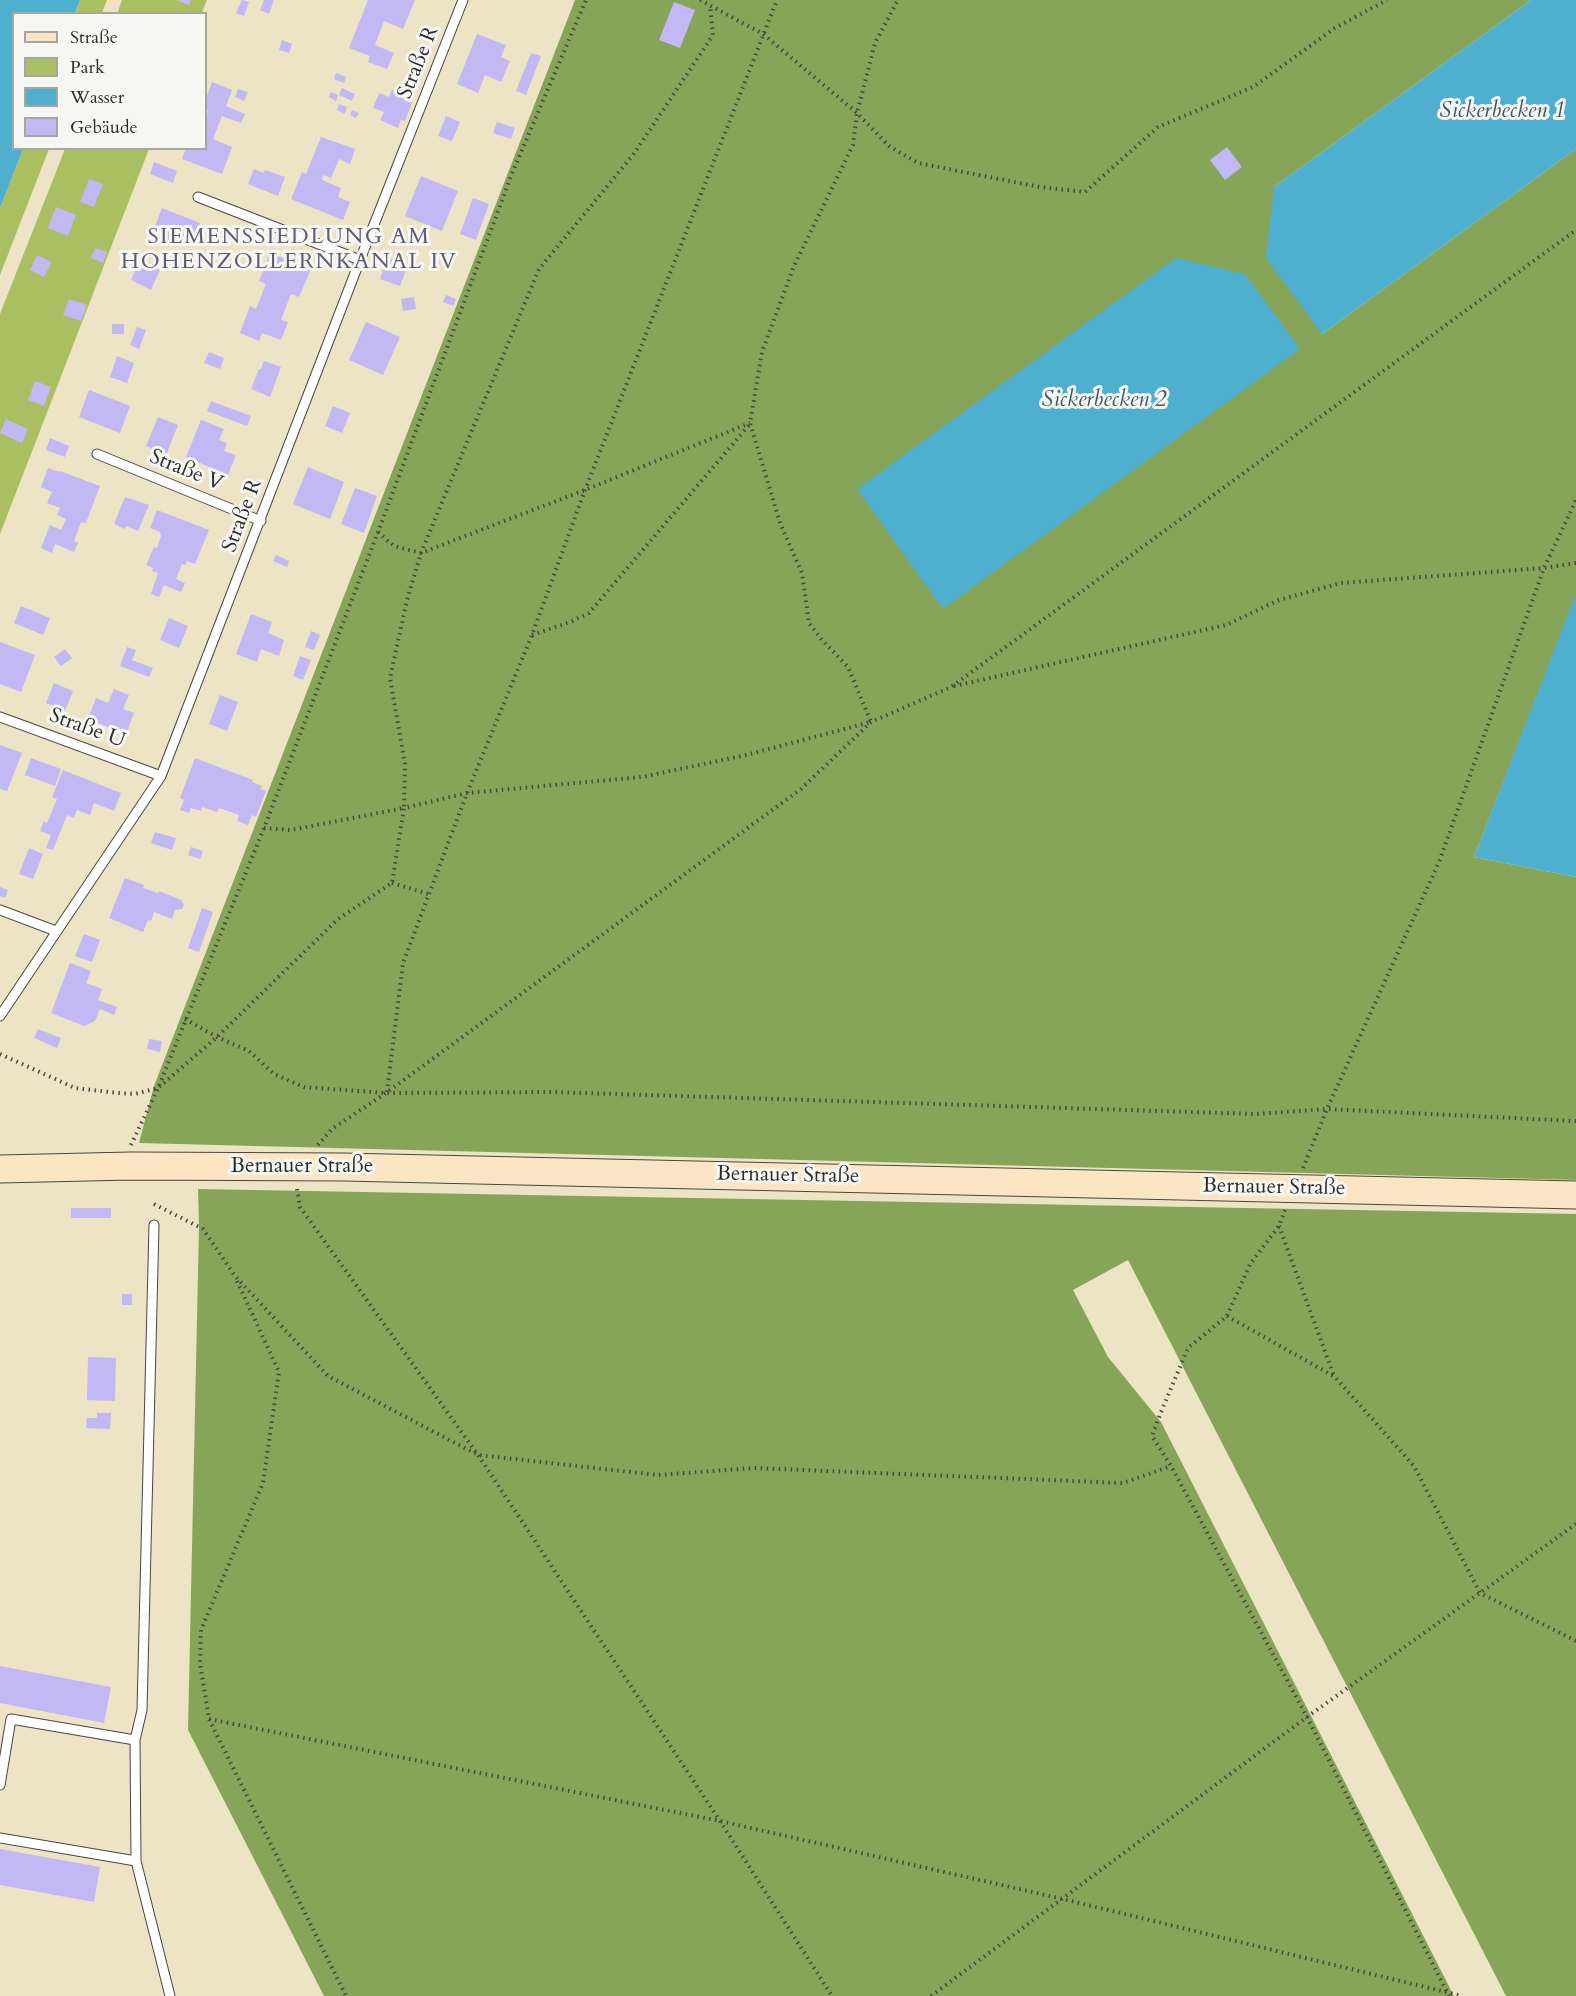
<!DOCTYPE html>
<meta charset="utf-8">
<style>
body{margin:0}
#map{position:relative;width:1576px;height:1996px;overflow:hidden;background:#ede4c6;font-family:Cardo,serif}
canvas{display:block}
.legend{position:absolute;left:12px;top:12px;width:195px;height:138px;box-sizing:border-box;background:#f6f6f2;border:2px solid #a5a5a2;margin:0;padding:8px 10px;list-style:none;font-size:18px;color:#2b2b2b}
.legend li{display:flex;align-items:center;gap:12px;height:30px}
.legend b{width:30px;border:2px solid #a5a5a2}
</style>
<div id="map">
<canvas width="1576" height="1996"></canvas>
<ul class="legend">
<li><b style="height:8px;background:#fce5c4"></b>Straße</li>
<li><b style="height:16px;background:#aabe62"></b>Park</li>
<li><b style="height:16px;background:#4fafce"></b>Wasser</li>
<li><b style="height:16px;background:#c2b8f3"></b>Gebäude</li>
</ul>
</div>
<script>
const c = document.querySelector('canvas').getContext('2d');
c.lineJoin = 'round';
function fillPath(path, color) {
  c.fillStyle = color;
  c.fill(path, 'evenodd');
}
function toPath(rows) {
  const path = new Path2D();
  for (const r of rows) {
    path.moveTo(r[0], r[1]);
    for (let i = 2; i < r.length; i += 2) path.lineTo(r[i], r[i + 1]);
  }
  return path;
}
function strokePath(path, color, width, dash) {
  c.strokeStyle = color;
  c.lineWidth = width;
  c.lineCap = dash ? 'butt' : 'round';
  c.setLineDash(dash || []);
  c.stroke(path);
}
function label(font, color, halo, rows, align = 'center') {
  c.font = font + ' Cardo,serif';
  c.lineWidth = 6;
  c.setLineDash([]);
  c.textBaseline = 'middle';
  c.strokeStyle = halo;
  c.fillStyle = color;
  for (const [text, x, y, turn = 0] of rows) {
    c.save();
    c.translate(x, y);
    c.rotate((+turn || 0) * Math.PI / 180);
    c.textAlign = isNaN(turn) ? turn : align;
    if (halo) c.strokeText(text, 0, 0);
    c.fillText(text, 0, 0);
    c.restore();
  }
}
const green = toPath([
 [80,0,107,0,102,13,75,14],
 [122,0,207,0,202,13,117,14],
 [23,149,49,149,0,275,0,208],
 [65,149,149,149,0,534,0,314]
]);
const forest = toPath([
 [575,0,1531,0,1274,187,1322,334,1576,149,1576,596,1474,857,1576,877,1576,1180,139,1143,154,1086],
 [198,1189,1576,1214,1576,1996,1506,1996,1128,1260,1073,1290,1108,1357,1161,1422,1454,1996,324,1996,188,1730,199,1227]
]);
const water = toPath([
 [0,0,80,0,75,13,14,14,14,148,23,149,0,208],
 [1531,0,1576,0,1576,149,1322,334,1266,258,1274,187],
 [1176,258,1245,274,1300,349,943,609,857,489],
 [1575,596,1576,596,1576,877,1474,857]
]);
const building = toPath([
 [176,0,191,0,189,5],
 [242,0,249,2,244,16,236,13],
 [264,0,274,0,269,14,260,10],
 [368,0,415,0,403,29,384,21,375,45,394,53,387,69,368,62,370,56,349,48],
 [674,2,695,10,680,48,659,40],
 [477,34,506,45,501,57,510,61,501,82,485,75,478,93,457,84],
 [282,40,292,44,289,53,279,50],
 [531,53,541,56,526,95,516,91],
 [336,73,346,77,344,83,334,79],
 [212,82,232,90,226,106,245,114,241,123,222,116,213,139,232,147,222,174,182,159,186,148,206,148,206,118,208,111,206,110,206,99],
 [342,88,355,94,352,101,339,95],
 [238,89,248,92,244,101,235,97],
 [392,90,407,96,405,100,412,103,405,121,401,120,398,128,380,120,384,112,373,108,379,93,389,97],
 [331,92,338,95,336,101,329,97],
 [339,104,347,107,345,114,337,110],
 [352,110,359,113,356,118,350,115],
 [446,116,460,122,452,141,438,136],
 [497,122,515,128,511,139,493,133],
 [321,137,355,149,350,164,339,159,331,178,323,175,322,180,341,188,338,197,350,202,343,220,291,199,302,172,306,174],
 [1227,147,1242,167,1225,180,1210,160],
 [154,162,177,171,173,183,150,174],
 [254,169,264,173,265,170,285,177,278,196,248,184],
 [421,176,458,191,442,231,405,216],
 [89,179,103,184,94,207,80,202],
 [473,198,489,204,476,240,460,234],
 [56,207,76,215,68,236,48,228],
 [162,208,200,223,193,244,181,239,178,247,163,241,165,233,154,229],
 [95,248,107,252,103,263,91,258],
 [270,253,311,269,299,297,291,294,281,320,288,322,281,340,262,333,259,341,240,333,250,306,256,309,266,284,259,281],
 [37,255,52,262,44,277,30,270],
 [387,258,408,265,400,286,380,279],
 [140,260,160,270,151,290,131,280],
 [446,295,456,299,453,306,443,302],
 [414,297,416,309,403,311,401,299],
 [69,299,87,305,81,321,63,315],
 [366,322,400,337,383,375,349,360],
 [112,324,124,324,124,334,112,334],
 [137,327,146,330,139,349,130,345],
 [209,352,224,358,220,369,204,363],
 [117,356,134,363,127,383,110,377],
 [264,361,281,367,270,397,251,389,259,369,261,369],
 [35,381,51,387,44,406,28,400],
 [89,390,130,406,120,433,79,417],
 [211,401,251,416,247,426,207,411],
 [333,406,350,413,342,433,325,426],
 [158,417,178,425,166,455,146,446],
 [6,419,28,429,22,443,0,433],
 [201,420,224,429,219,440,227,443,224,451,236,455,228,475,186,457],
 [50,438,69,446,65,457,46,450],
 [308,467,344,482,330,519,293,504],
 [48,468,59,472,60,471,100,486,86,523,81,522,74,541,78,543,74,552,55,544,52,553,41,548,50,525,61,530,66,519,57,515,60,508,47,503,52,492,41,487],
 [355,488,377,496,364,533,341,524],
 [125,497,149,505,138,531,126,526,125,529,114,524],
 [157,510,209,530,195,564,187,561,185,565,182,564,176,579,185,583,181,592,164,585,159,597,151,594,158,573,152,571,153,568,146,565,154,547,157,548,161,536,160,532,150,528],
 [276,555,289,561,287,567,273,561],
 [21,606,50,618,43,635,14,623],
 [251,614,272,622,268,633,284,640,279,656,261,649,257,662,236,654],
 [169,618,188,626,179,648,160,640],
 [311,631,320,635,314,650,305,647],
 [0,642,35,655,21,692,0,684],
 [127,647,136,650,132,660,153,668,149,677,120,666],
 [65,649,72,658,61,666,54,657],
 [300,656,311,660,303,680,293,676],
 [54,683,73,691,65,711,46,703],
 [114,689,129,695,123,709,134,713,126,734,88,719,96,698,108,703],
 [220,695,238,702,227,731,209,724],
 [0,745,22,753,7,791,0,789],
 [31,758,61,769,55,786,25,775],
 [195,758,253,780,252,782,262,786,261,789,266,791,256,817,252,815,248,825,237,821,239,815,219,808,217,812,202,807,201,811,191,808,189,813,180,810,184,800,180,798],
 [63,770,121,793,114,811,94,803,90,815,77,810,74,818,67,815,53,850,46,848,51,835,40,831,44,821,47,823,57,799,52,797],
 [155,832,176,838,172,850,151,843],
 [191,847,203,851,200,859,188,855],
 [29,848,43,854,33,879,19,874],
 [125,878,144,885,143,888,158,893,159,891,181,900,184,904,182,909,175,910,172,919,154,912,151,921,148,920,143,932,109,918],
 [0,887,8,890,5,898,0,896],
 [202,908,213,912,199,952,188,948],
 [84,934,100,940,92,962,75,956],
 [70,963,91,971,86,983,102,989,98,1000,117,1007,114,1015,100,1009,95,1021,84,1026,51,1013],
 [38,1029,61,1038,57,1048,34,1038],
 [149,1039,162,1041,160,1052,147,1049],
 [71,1208,111,1208,111,1218,71,1218],
 [122,1294,132,1294,132,1305,122,1305],
 [88,1357,116,1358,115,1401,87,1400],
 [97,1413,111,1413,110,1429,86,1428,87,1418,97,1418],
 [0,1666,111,1687,104,1723,0,1703],
 [0,1849,100,1867,94,1902,0,1885]
]);
const path = toPath([
 [700,0,763,34,857,113,889,146,918,163,1040,187,1085,192,1158,127,1253,87,1335,28,1387,0],
 [378,532,394,546,421,553,585,490,750,423],
 [532,635,570,622,589,613,750,424],
 [954,686,1226,625,1279,600,1341,583,1544,568,1576,563],
 [264,828,291,830,404,808,405,764,390,678,407,600,421,553,539,269,633,155,713,35,710,6],
 [392,883,428,894],
 [185,1019,217,1037,249,1051,274,1074,304,1087,386,1093,552,1092,1256,1114,1327,1109,1576,1121],
 [0,1054,75,1088,118,1093,135,1094,158,1088,217,1037,338,919,392,883,404,808,467,793,642,777,746,755,871,722,848,667,822,640,809,623,802,573,780,523,750,423,762,352,794,266,853,145,857,113,875,43,898,0],
 [387,1092,403,963,467,793,532,635,585,490,777,0],
 [131,1145,158,1088,264,828,378,532,513,171,586,0],
 [318,1145,332,1129,386,1093,801,789,871,722,951,687,1576,230],
 [1303,1168,1327,1109,1439,862,1544,568,1576,500],
 [297,1189,300,1207,478,1455,720,1821,832,1996],
 [154,1204,203,1229,235,1276,328,1376,478,1455,658,1475,754,1468,1123,1483,1171,1466],
 [1285,1210,1279,1226,1250,1264,1227,1316,1188,1348,1161,1412,1152,1436,1171,1466,1307,1717,1449,1996],
 [1279,1226,1334,1376],
 [237,1281,279,1372,263,1483,201,1630,200,1663,209,1719,346,1996],
 [1227,1316,1335,1377,1414,1466,1480,1593,1576,1641],
 [209,1719,720,1821,1063,1899,1462,1996],
 [931,1996,1307,1717,1576,1524]
]);
const service = toPath([
 [198,197,360,260],
 [97,454,261,521],
 [0,717,161,776],
 [0,910,56,931],
 [0,1016,161,776,360,260,463,0],
 [154,1225,142,1710,135,1740,136,1861,170,1996],
 [0,1785,11,1719,135,1740],
 [0,1838,136,1861]
]);
const secondary = toPath([
 [0,1169,131,1166,344,1167,1576,1195]
]);
const streetNames = [
 ["Straße R",419,63,-68],
 ["Straße V",186,471,22],
 ["Straße R",243,516,-69],
 ["Straße U",87,729,20],
 ["Bernauer Straße",302,1167],
 ["Bernauer Straße",788,1176,1],
 ["Bernauer Straße",1274,1188,1]
];
const waterNames = [
 ["Sickerbecken 1",1502,112],
 ["Sickerbecken 2",1104,401]
];
const neighbourhoodNames = [
 ["SIEMENSSIEDLUNG AM",289,238],
 ["HOHENZOLLERNKANAL IV",289,263]
];
fillPath(green, '#aabe62');
fillPath(forest, '#87a558');
fillPath(water, '#4fafce');
fillPath(building, '#c2b8f3');
strokePath(service, '#484742', 11);
strokePath(secondary, '#484742', 29);
strokePath(path, '#484742', 4, [1.5, 4.5]);
strokePath(service, '#fff', 9);
strokePath(secondary, '#fce5c4', 27);
label('21px', '#2b2b2b', '#f6f6f2', streetNames);
label('italic 22px', '#385964', '#f6f6f2', waterNames);
c.letterSpacing = '1.5px';
label('22px', '#605c71', '#f6f6f2', neighbourhoodNames);
c.letterSpacing = '0px';
</script>
